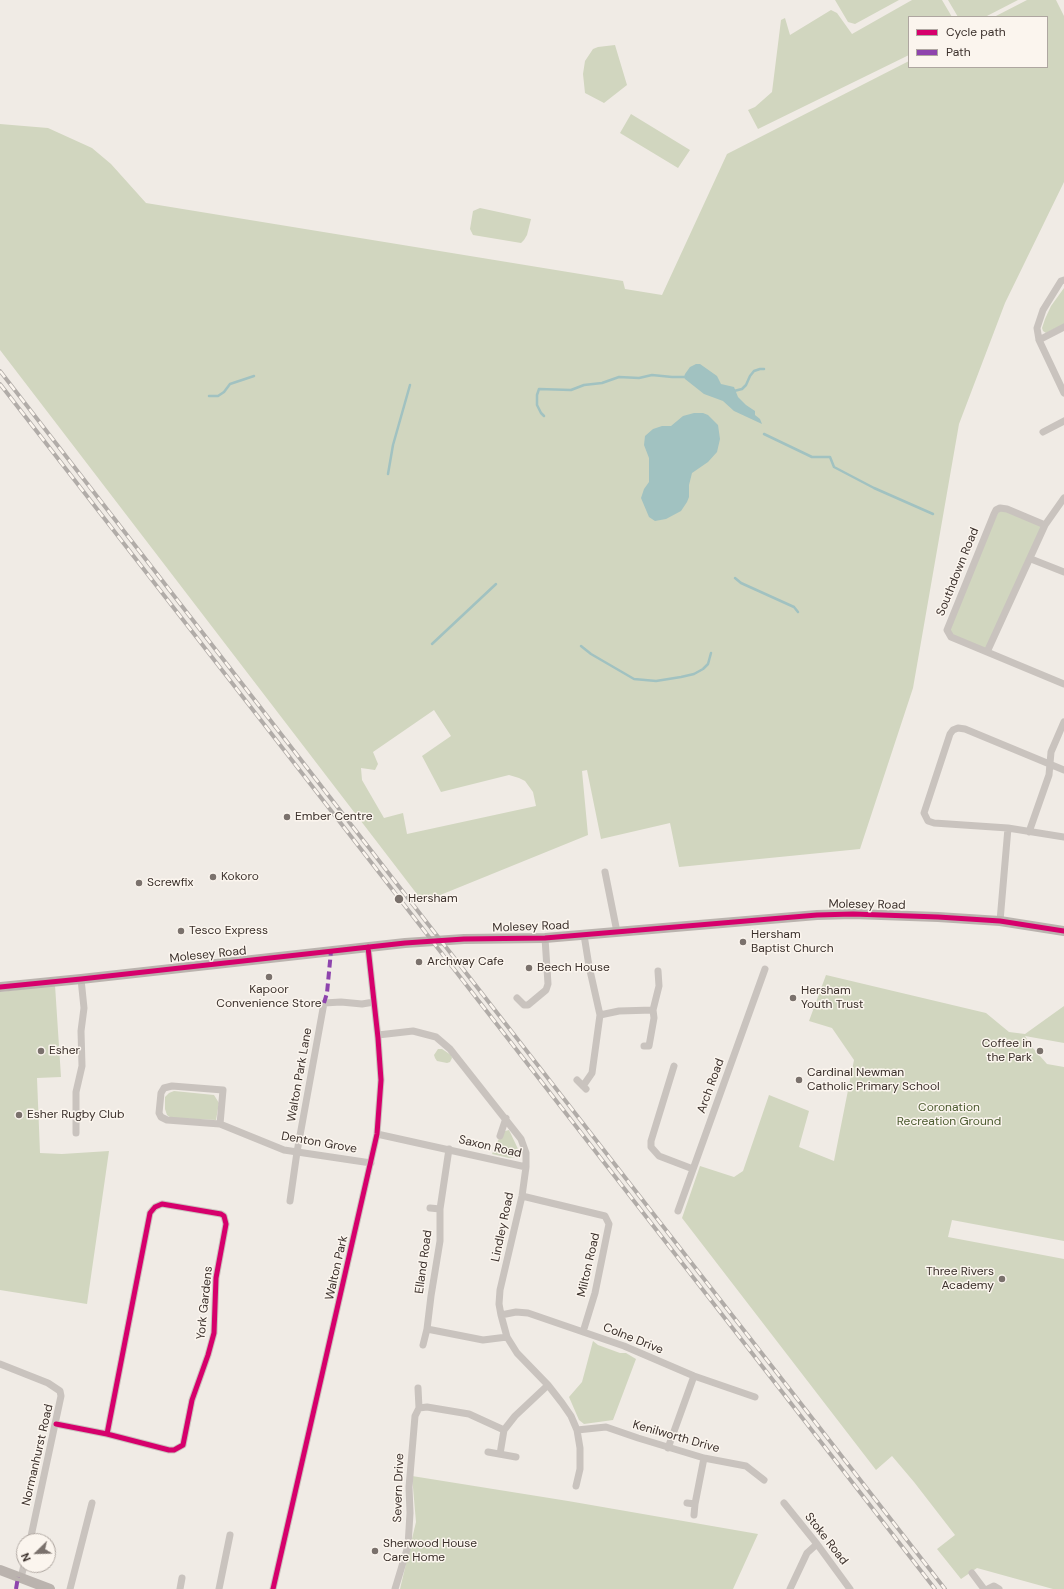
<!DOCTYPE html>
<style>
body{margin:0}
#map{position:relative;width:1064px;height:1589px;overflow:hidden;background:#f0ebe5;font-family:"DM Sans",sans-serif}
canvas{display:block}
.legend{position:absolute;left:908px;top:16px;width:140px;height:52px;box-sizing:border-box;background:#fbf5ee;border:1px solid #aea6a0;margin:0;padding:5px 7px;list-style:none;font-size:12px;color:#3b302b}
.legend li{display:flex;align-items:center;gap:8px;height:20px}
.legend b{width:20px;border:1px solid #aea6a0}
.north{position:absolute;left:16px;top:1533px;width:40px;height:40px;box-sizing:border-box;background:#fbf5ee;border:1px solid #aea6a0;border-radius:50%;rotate:247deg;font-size:11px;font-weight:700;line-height:16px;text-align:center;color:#3b302b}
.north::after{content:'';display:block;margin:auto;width:14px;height:18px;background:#7a716c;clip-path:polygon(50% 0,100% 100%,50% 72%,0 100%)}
</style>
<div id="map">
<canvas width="1064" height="1589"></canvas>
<ul class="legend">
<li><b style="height:5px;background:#d6006c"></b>Cycle path</li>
<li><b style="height:5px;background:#8e44ad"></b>Path</li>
</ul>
<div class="north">N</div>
</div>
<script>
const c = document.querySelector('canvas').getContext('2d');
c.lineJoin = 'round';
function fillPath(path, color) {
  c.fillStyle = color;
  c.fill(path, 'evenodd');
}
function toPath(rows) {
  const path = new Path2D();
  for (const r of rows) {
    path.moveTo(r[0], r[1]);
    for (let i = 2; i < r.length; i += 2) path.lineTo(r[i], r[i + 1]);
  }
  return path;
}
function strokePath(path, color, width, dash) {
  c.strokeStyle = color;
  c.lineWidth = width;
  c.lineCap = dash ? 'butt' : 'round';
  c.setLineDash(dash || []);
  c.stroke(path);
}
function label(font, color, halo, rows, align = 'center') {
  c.font = font + ' "DM Sans",sans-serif';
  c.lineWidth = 3;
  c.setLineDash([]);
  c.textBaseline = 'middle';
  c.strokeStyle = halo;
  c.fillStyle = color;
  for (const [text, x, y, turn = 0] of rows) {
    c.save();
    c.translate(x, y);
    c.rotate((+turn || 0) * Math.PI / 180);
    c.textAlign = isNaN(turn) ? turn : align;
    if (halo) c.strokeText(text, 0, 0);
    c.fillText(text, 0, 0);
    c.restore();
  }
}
const green = toPath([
 [835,0,899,0,855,24,848,22],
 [912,0,942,0,952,17,909,17,909,55,758,129,748,110,755,107,772,92,781,20,785,18,790,35,831,10,837,13,852,34],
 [948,0,1018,0,985,17,958,17],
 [1027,0,1056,0,1064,16,1064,182,1005,303,959,424,913,688,860,849,679,867,670,823,601,839,587,770,582,771,588,835,423,902,0,350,0,124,48,128,92,148,111,164,146,203,623,281,625,289,662,295,727,154,909,61,909,67,1047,67,1047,17,994,17],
 [434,710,451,736,422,756,441,792,509,775,519,778,525,781,533,792,536,806,407,834,403,813,384,818,362,780,361,768,375,770,378,764,373,752],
 [615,45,627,85,604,103,585,93,583,74,585,61,593,49,598,47],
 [631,114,690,150,678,168,620,133],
 [480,208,531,219,527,235,524,240,521,243,473,235,470,229,473,211],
 [1064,288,1064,324,1046,333,1043,331,1042,328,1045,319,1051,306],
 [1000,508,1045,525,987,652,951,637,947,627],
 [826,975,986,1013,1009,1032,1025,1034,1064,1006,1064,1043,1025,1036,1032,1047,1047,1064,1064,1067,1064,1241,952,1220,948,1237,1064,1259,1064,1589,1053,1589,977,1568,961,1579,937,1549,955,1535,914,1482,892,1456,876,1470,682,1218,700,1166,734,1177,743,1171,769,1095,809,1111,799,1147,834,1161,854,1060,832,1028,809,1021],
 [55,985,61,1077,37,1078,40,1153,62,1154,109,1151,87,1304,0,1290,0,992],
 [438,1049,442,1049,451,1055,452,1058,450,1062,447,1063,437,1061,435,1058,434,1055],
 [174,1091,214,1095,219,1103,216,1120,171,1118,167,1115,165,1109,165,1097,169,1093],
 [509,1130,519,1151,516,1157,509,1158,492,1154,500,1136,505,1131],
 [593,1341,598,1345,620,1353,626,1353,636,1359,613,1420,584,1424,579,1420,569,1397,582,1382],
 [412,1476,568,1501,758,1534,733,1589,400,1589,416,1522]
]);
const water = toPath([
 [696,364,700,364,717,376,721,384,734,387,738,397,746,405,755,411,755,415,760,419,762,424,734,411,723,401,704,394,685,379,684,377,685,374,690,367],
 [694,413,703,413,708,415,718,425,720,439,717,452,708,462,692,473,689,485,689,497,687,502,681,511,666,519,655,521,649,517,641,498,644,489,649,482,649,458,644,445,645,436,653,429,662,426,671,426,683,416]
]);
const stream = toPath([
 [734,391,742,389,746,385,750,376,754,371,760,369,764,369],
 [209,396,218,396,224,392,230,384,254,376],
 [544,416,541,413,537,405,537,395,539,389,571,390,584,385,602,383,619,377,639,378,652,375,672,377,685,377],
 [764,434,812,457,830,457,834,467,874,488,933,514],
 [388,474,393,445,410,385],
 [735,578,741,583,794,607,798,612],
 [432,644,496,584],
 [581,646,591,654,634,679,656,681,681,677,694,674,703,669,708,664,711,653]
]);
const street = toPath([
 [1064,280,1061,281,1043,310,1037,328,1039,340,1064,393],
 [1039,340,1064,327],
 [1043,432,1064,421],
 [1045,525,1007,509,1000,508,996,510,994,514,947,630,951,637,1064,684],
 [1031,559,1064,572],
 [987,652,1045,525,1064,498],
 [1064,770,965,729,958,728,953,730,950,734,924,813,928,821,934,823,1008,828,1064,837],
 [1029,832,1049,775,1051,752,1064,722],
 [605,872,617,932],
 [1000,921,1008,828],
 [517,998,524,1005,528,1005,546,990,548,984,545,938],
 [653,1010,659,986,658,971],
 [600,1015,619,1011,653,1010,654,1018,649,1046,644,1046],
 [378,1035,413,1031,436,1037,450,1049,521,1139,526,1153,526,1167,522,1196,500,1290,499,1304,501,1315,507,1337,517,1353,548,1385,562,1403,571,1416,577,1430,580,1448,580,1469,576,1486],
 [674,1066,651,1141,651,1147,659,1156,693,1169],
 [577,1080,586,1089],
 [583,1086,592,1073,600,1015,589,966,584,935],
 [220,1124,223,1090,172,1086,164,1088,161,1093,159,1113,161,1117,167,1120,220,1124,284,1150,371,1163],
 [76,1133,76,1092,82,1066,81,1031,84,1008,81,979],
 [377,1134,526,1167],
 [500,1136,506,1118],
 [522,1196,605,1216,609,1224,595,1293,583,1332],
 [290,1201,297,1152,324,1003,341,1002,362,1004,374,1002],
 [440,1209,449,1149],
 [678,1211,765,969],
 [501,1315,516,1312,528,1313,624,1346,694,1376,755,1397],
 [427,1329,431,1296,440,1241,440,1209,430,1208],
 [423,1345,427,1329,483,1340,507,1337],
 [0,1364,48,1383,60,1391,61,1396,30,1541],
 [419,1408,427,1407,469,1414,504,1430],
 [56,1424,107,1434,169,1450,174,1450,183,1445,192,1400,208,1355,214,1333,216,1278,226,1224,224,1216,221,1214,162,1204,155,1207,150,1213,107,1434],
 [577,1430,606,1427,638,1438,704,1458,746,1466,764,1480],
 [668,1448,694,1376],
 [488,1452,516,1457],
 [500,1454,504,1430,515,1416,548,1385],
 [687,1503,695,1504,704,1458],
 [784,1503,817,1544,850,1589],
 [694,1515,695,1504],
 [972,1573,984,1589],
 [21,1578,24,1565],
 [70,1589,92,1503],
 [180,1589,182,1578],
 [219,1589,230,1535],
 [273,1589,377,1134,381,1080,378,1038,368,947],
 [395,1589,408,1546,410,1513,409,1487,415,1416,419,1408,418,1388],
 [790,1589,807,1553,817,1544],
 [988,1589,994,1586,999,1589]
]);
const secondary = toPath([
 [0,987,81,979,405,943,464,939,545,938,817,915,853,914,938,917,1000,921,1064,931],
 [0,1570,50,1589]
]);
const rail = toPath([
 [0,371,428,924,945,1589],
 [0,384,935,1589]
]);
const quiet = toPath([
 [324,1003,327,993,331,951],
 [16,1589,18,1577]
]);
const cycleway = toPath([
 [0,987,81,979,405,943,464,939,545,938,817,915,853,914,938,917,1000,921,1064,931],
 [56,1424,107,1434,169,1450,174,1450,183,1445,192,1400,208,1355,214,1333,216,1278,226,1224,224,1216,221,1214,162,1204,155,1207,150,1213,107,1434],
 [273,1589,377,1134,381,1080,378,1038,368,947]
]);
const markers = [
 [287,817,4,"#7a716c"],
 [213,877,4,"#7a716c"],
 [139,883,4,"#7a716c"],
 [399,899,5,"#7a716c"],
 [181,931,4,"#7a716c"],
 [743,942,4,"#7a716c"],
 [419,962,4,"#7a716c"],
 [529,968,4,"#7a716c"],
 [269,977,4,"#7a716c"],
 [793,998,4,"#7a716c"],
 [41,1051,4,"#7a716c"],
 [1040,1051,4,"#7a716c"],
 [799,1080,4,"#7a716c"],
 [19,1115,4,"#7a716c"],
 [1002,1279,4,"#7a716c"],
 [375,1551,4,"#7a716c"]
];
const streetNames = [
 ["Southdown Road",958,572,-68],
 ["Molesey Road",867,905,1],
 ["Molesey Road",531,927,-2],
 ["Molesey Road",208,955,-6],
 ["Walton Park Lane",300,1075,-80],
 ["Arch Road",711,1086,-70],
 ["Denton Grove",319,1143,10],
 ["Saxon Road",490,1147,13],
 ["Lindley Road",503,1227,-78],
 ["Elland Road",424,1262,-82],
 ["Milton Road",589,1265,-77],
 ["Walton Park",337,1268,-77],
 ["York Gardens",205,1303,-84],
 ["Colne Drive",633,1339,22],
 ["Kenilworth Drive",676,1437,16],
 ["Normanhurst Road",38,1455,-77],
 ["Severn Drive",399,1488,-88],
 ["Stoke Road",826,1539,52]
];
const poiNames = [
 ["Ember Centre",295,817],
 ["Kokoro",221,877],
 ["Screwfix",147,883],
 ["Hersham",408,899],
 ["Tesco Express",189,931],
 ["Hersham",751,935],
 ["Baptist Church",751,949],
 ["Archway Cafe",427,962],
 ["Beech House",537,968],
 ["Kapoor",269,990,"center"],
 ["Convenience Store",269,1004,"center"],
 ["Hersham",801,991],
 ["Youth Trust",801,1005],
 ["Coffee in",1032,1044,"right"],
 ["the Park",1032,1058,"right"],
 ["Esher",49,1051],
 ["Cardinal Newman",807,1073],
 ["Catholic Primary School",807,1087],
 ["Esher Rugby Club",27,1115],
 ["Three Rivers",994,1272,"right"],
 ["Academy",994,1286,"right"],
 ["Sherwood House",383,1544],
 ["Care Home",383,1558]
];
const parkNames = [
 ["Coronation",949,1108],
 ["Recreation Ground",949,1122]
];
fillPath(green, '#d1d6bf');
fillPath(water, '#a1c2c1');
strokePath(stream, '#a1c2c1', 2.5);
strokePath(street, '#c9c3be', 7);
strokePath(secondary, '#bab3ae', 10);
strokePath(rail, '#b1aca8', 4);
strokePath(rail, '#fbf5ee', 2.5, [8]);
strokePath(quiet, '#8e44ad', 4, [8, 4]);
strokePath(cycleway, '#d6006c', 5);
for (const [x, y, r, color] of markers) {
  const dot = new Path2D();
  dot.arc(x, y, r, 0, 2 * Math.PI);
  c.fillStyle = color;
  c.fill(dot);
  strokePath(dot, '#fbf5ee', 1.5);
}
label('12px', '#3b302b', '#fbf5ee', streetNames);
label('12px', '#3b302b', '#fbf5ee', poiNames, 'left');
label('12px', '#4a5a2e', '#fbf5ee', parkNames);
</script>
